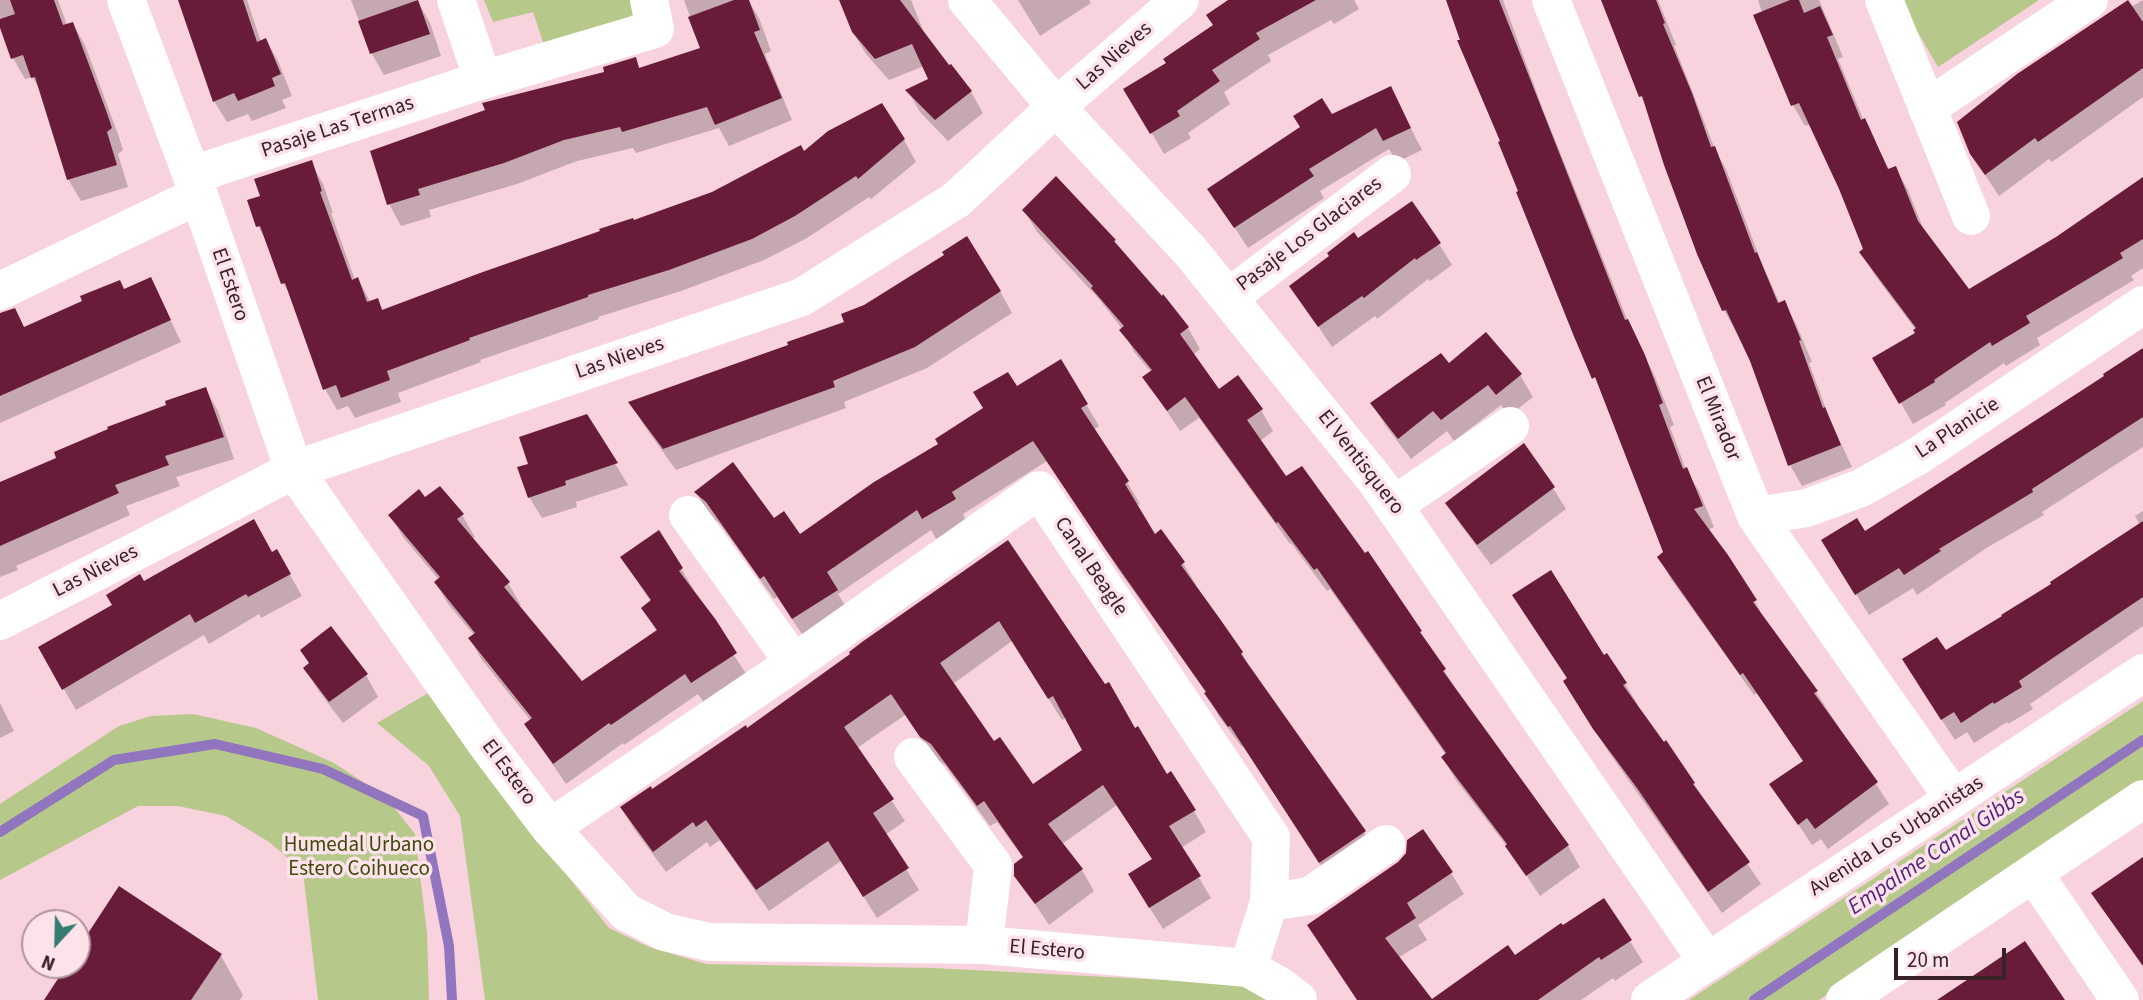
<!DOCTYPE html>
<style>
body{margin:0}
#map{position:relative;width:2143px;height:1000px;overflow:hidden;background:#f8d2dc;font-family:"Source Sans 3",sans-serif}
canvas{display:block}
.north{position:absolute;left:21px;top:909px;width:70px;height:70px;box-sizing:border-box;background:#fde3e9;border:2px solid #af959c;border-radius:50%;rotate:202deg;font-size:19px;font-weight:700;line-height:28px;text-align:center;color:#392128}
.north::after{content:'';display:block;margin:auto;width:24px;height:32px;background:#377c70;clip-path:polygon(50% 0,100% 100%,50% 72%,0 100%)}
.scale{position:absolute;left:1894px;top:948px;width:112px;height:32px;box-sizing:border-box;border:4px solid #392128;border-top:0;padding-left:9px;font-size:21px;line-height:24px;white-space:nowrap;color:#392128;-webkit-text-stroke:5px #fde3e9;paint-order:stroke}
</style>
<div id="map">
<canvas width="2143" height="1000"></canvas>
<div class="north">N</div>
<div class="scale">20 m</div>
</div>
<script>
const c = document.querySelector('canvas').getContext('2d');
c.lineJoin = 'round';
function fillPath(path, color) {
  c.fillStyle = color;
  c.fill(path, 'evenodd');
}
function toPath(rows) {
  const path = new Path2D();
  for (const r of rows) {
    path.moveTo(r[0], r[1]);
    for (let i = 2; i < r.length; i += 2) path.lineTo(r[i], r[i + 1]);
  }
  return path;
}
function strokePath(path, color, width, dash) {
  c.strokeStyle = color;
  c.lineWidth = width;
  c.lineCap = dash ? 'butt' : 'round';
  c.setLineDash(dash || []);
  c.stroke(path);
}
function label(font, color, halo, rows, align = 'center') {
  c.font = font + ' "Source Sans 3",sans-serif';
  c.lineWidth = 7;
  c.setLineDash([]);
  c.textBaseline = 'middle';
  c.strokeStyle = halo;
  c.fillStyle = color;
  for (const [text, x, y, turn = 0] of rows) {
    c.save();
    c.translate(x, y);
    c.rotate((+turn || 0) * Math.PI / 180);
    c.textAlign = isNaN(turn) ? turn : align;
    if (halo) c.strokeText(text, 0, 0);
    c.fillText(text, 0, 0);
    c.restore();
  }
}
const green = toPath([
 [484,0,637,0,636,15,544,45,533,12,493,22],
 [1899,0,2039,0,1938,67],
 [430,692,519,815,609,928,649,947,706,964,933,968,1244,984,1269,1000,485,1000,460,816,429,766,377,723],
 [2143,701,2143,783,1819,1000,1689,1000],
 [193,714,256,728,334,763,386,797,415,834,427,933,429,1000,318,1000,303,871,269,842,226,816,178,806,138,806,0,880,0,804,119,726,151,716]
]);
const shadow = toPath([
 [0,0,58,0,67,25,73,24,85,45,119,137,123,150,118,154,128,187,81,201,68,179,42,93,32,77,25,79,13,58,0,17],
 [180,0,247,0,261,42,266,40,278,61,292,96,282,100,286,108,252,121,248,114,227,122,214,101],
 [351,0,417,0,430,23,441,56,384,75,372,54],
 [684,0,748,0,759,18,771,51,765,54,792,120,729,146,719,128,636,153,633,148,577,161,517,184,429,210,431,217,401,226,389,204,606,73,635,60,641,70,702,49],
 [841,0,911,0,925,35,971,92,983,113,948,141,920,112,908,91,930,79,924,66,889,80,866,54,853,32],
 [1018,0,1089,0,1091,3,1040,36],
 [1231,0,1354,0,1359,9,1334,24,1331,20,1268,55,1271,61,1224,92,1230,104,1188,133,1191,138,1164,154,1126,89,1168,64,1215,26],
 [1447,0,1503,0,1543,110,1629,324,1656,379,1674,425,1670,427,1686,470,1699,491,1714,527,1707,530,1755,601,1766,623,1816,692,1889,804,1828,849,1821,839,1812,845,1772,785,1804,762,1757,693,1754,695,1671,579,1659,557,1665,553,1605,396,1574,333],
 [1603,0,1658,0,1676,45,1674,45,1716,152,1726,169,1762,264,1780,304,1784,302,1796,324,1812,362,1809,363,1830,420,1852,467,1802,486,1790,465,1752,361,1724,310,1647,107,1641,96],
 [1758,0,1819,0,1843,57,1838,59,1864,121,1890,171,1896,169,1908,190,1925,233,1968,291,2057,238,2143,178,2143,268,2131,276,2134,280,2037,338,2040,345,2006,366,2004,363,1945,403,1946,405,1913,424,1875,359,1917,334,1916,330,1874,274,1862,252,1865,250,1841,189,1811,124,1805,126,1793,105],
 [2143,0,2143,97,2052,162,2049,159,1999,196,1971,154,2131,7],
 [1390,88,1422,150,1397,162,1389,149,1320,191,1324,198,1248,248,1209,189,1332,117],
 [904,140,916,162,871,199,869,197,807,238,764,260,681,291,598,317,599,319,480,360,481,362,398,393,401,402,355,418,348,406,337,410,325,389,293,300,283,283,271,249,258,226,262,197,311,162,323,184,333,213,331,213,355,280,358,279,371,303,377,300,384,312,713,193,804,154],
 [1024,210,1114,241,1120,251,1188,328,1200,349,1193,355,1219,391,1261,410,1273,431,1260,441,1286,479,1420,632,1457,691,1568,846,1580,867,1540,896,1509,849,1455,779,1443,757,1446,755,1330,589,1327,591,1291,543,1290,544,1199,418,1180,431,1144,377,1151,372,1134,352,1123,330,1099,299,1037,232],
 [1358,240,1439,244,1452,265,1430,281,1428,279,1377,319,1375,316,1332,347,1291,286],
 [151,279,181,342,0,423,0,323,24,329],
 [1000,291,1012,313,927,368,844,402,846,408,676,470,643,424,631,403,791,346,846,323,865,306],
 [2143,350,2143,447,2042,512,2044,515,1988,547,1917,595,1913,588,1869,615,1836,562,1864,534,2106,377],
 [1060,361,1099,426,1093,430,1127,482,1140,504,1136,506,1155,536,1161,532,1183,563,1196,585,1194,586,1242,653,1253,675,1364,832,1377,854,1333,884,1244,746,1242,747,1218,715,1207,693,1120,572,1047,461,963,514,966,521,936,539,931,530,838,594,849,612,806,640,777,597,774,599,720,524,708,513,696,492,774,520,800,536,940,444,1016,388],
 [1448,366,1520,375,1533,397,1509,416,1501,405,1454,441,1447,431,1411,459,1385,425,1373,404],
 [206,390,218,411,234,459,176,477,180,486,126,506,130,515,16,566,18,570,0,577,0,484],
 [587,417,628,485,576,502,577,507,542,518,529,497,530,465],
 [439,488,462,515,475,537,472,539,508,583,521,605,518,607,582,684,657,632,643,608,651,602,622,558,659,532,694,590,692,592,747,675,704,703,698,694,624,745,623,743,566,784,526,725,531,721,482,660,470,639,474,635,448,604,436,583,439,580,403,537,391,516,425,500],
 [1553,488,1566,509,1491,565,1460,524,1447,503],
 [2143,511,2143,626,2030,704,2033,709,2008,724,2007,722,1974,743,1967,732,1955,740,1916,681,1945,652,2053,585,2140,525,2135,516],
 [1008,542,1134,731,1194,811,1206,832,1181,848,1211,898,1163,929,1142,896,1153,860,1117,805,1062,844,1082,870,1094,891,1049,925,1016,875,1024,859,997,822,990,826,945,765,934,758,905,715,857,748,905,821,885,835,919,890,877,918,841,861,769,911,720,840,710,847,707,842,666,872,634,829,622,808,747,730],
 [1012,641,1062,720,1066,717,1085,750,1032,787,993,744,953,684],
 [277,552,302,596,261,618,259,614,209,644,204,635,76,710,40,648,114,605],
 [1514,596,1603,657,1625,684,1638,705,1636,706,1694,784,1761,884,1722,913,1608,751,1578,703,1568,680],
 [305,668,366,675,378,697,343,723,318,690],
 [0,703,14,731,0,738],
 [2143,860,2143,967,2094,894],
 [1451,873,1464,894,1418,925,1427,940,1398,958,1431,1000,1368,1000,1322,947],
 [1604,900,1643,962,1615,981,1613,978,1581,1000,1433,1000,1515,957],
 [77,953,221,956,243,995,240,1000,46,1000,69,965,77,965]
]);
const stream = toPath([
 [0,832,114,760,215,744,323,769,423,816,449,946,452,1000],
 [1754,1000,2143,740]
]);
const building = toPath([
 [10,0,54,0,63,25,73,22,107,113,112,128,107,132,117,165,67,180,35,77,31,78,23,55,11,59,0,28,0,19,15,14],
 [178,0,243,0,257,42,266,38,281,74,272,78,275,86,238,101,234,93,213,102],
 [418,0,430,34,370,54,358,21],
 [734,0,749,0,760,30,754,32,782,98,715,125,707,107,622,132,620,127,564,140,504,163,418,189,420,195,387,205,370,151,485,110,482,103,490,101,604,72,603,67,636,57,639,68,700,48,688,17],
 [839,0,900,0,949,65,951,64,972,91,935,120,905,90,928,79,912,44,875,59,852,32],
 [1228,0,1316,0,1256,33,1260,39,1212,70,1220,81,1177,111,1180,116,1150,134,1123,89,1166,63,1163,59,1213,25,1206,15],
 [1446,0,1499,0,1625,320,1628,319,1645,355,1663,403,1659,405,1683,469,1687,467,1703,506,1694,509,1728,555,1757,600,1753,602,1818,691,1814,693,1878,782,1815,829,1807,818,1798,825,1769,784,1803,761,1743,673,1740,675,1657,557,1663,552,1595,377,1592,379,1573,334,1516,192,1518,191,1498,142,1500,141,1457,40,1460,40],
 [1601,0,1656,0,1665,23,1663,24,1692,93,1711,147,1715,146,1755,253,1757,252,1778,303,1785,300,1801,340,1799,341,1823,408,1825,407,1841,445,1788,466,1750,361,1726,310,1722,311,1697,254,1664,165,1642,96,1639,97],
 [1790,0,1799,0,1804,13,1820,6,1833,35,1827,37,1861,120,1865,118,1888,169,1896,166,1918,221,1969,289,2056,237,2143,177,2143,239,2120,253,2123,258,2026,316,2030,323,1992,346,1990,342,1934,380,1935,382,1899,404,1872,358,1915,333,1913,330,1916,328,1859,252,1863,249,1839,189,1799,103,1791,106,1753,15],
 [2128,0,2143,22,2143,68,2038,142,2035,138,1985,175,1970,154,1957,122,2017,74],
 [1391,86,1411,128,1383,141,1376,128,1309,169,1314,176,1234,228,1207,189,1300,127,1293,116,1322,98,1332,114],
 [882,103,905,139,858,179,856,176,795,216,752,239,669,270,588,295,588,297,469,338,470,340,387,371,390,380,341,398,336,385,323,390,285,283,281,284,260,226,256,227,247,200,260,196,254,179,312,160,322,191,320,192,352,280,358,277,367,302,378,298,382,310,480,273,600,231,599,229,633,218,634,220,712,192,801,145,804,151,828,131],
 [1056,176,1116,240,1114,241,1162,296,1163,294,1189,327,1180,334,1219,389,1238,375,1263,409,1247,420,1286,476,1302,466,1365,553,1368,551,1422,631,1420,632,1446,669,1443,671,1569,845,1526,876,1505,846,1507,844,1441,757,1446,753,1317,568,1314,570,1278,522,1276,523,1185,397,1167,411,1142,377,1152,370,1119,330,1124,326,1091,288,1093,286,1022,210],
 [1412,201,1441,243,1416,260,1415,258,1364,298,1362,296,1318,327,1289,286,1329,256,1327,253,1354,232,1358,238],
 [967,236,1001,291,915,347,833,381,835,387,663,449,628,402,788,345,787,342,844,322,841,314,864,305,944,255,942,252],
 [151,277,171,320,0,396,0,313,15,308,24,327,82,301,80,296,120,280,124,289],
 [1486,332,1522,374,1496,395,1488,385,1441,420,1433,411,1398,439,1370,403,1441,353,1449,363],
 [2143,348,2143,417,2032,489,2033,492,1939,549,1941,551,1904,575,1899,568,1855,595,1821,540,1857,518,1865,531,2104,376,2103,374],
 [1061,359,1088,404,1081,408,1129,481,1125,484,1155,534,1161,529,1185,562,1181,565,1220,619,1243,652,1241,654,1366,831,1319,863,1230,726,1228,727,1204,693,1206,692,1106,550,1033,441,952,492,956,499,922,519,917,510,827,572,838,590,792,619,764,576,760,579,706,502,694,492,733,462,774,518,784,511,800,534,874,482,938,444,935,439,983,408,973,392,1008,372,1017,386],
 [206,387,224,437,165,456,169,465,115,485,119,493,0,546,0,482,56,458,54,452,108,429,107,427,166,405,165,401],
 [587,414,618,463,565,481,566,485,528,498,517,467,528,464,519,437],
 [1524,443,1555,487,1477,545,1445,503],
 [440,486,464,514,457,519,510,582,504,587,582,681,657,630,641,608,651,600,620,557,659,530,683,568,679,571,716,620,737,653,691,683,685,674,611,725,609,723,553,764,524,724,532,718,468,638,475,633,434,582,440,577,388,515,419,489,425,497],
 [254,519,272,552,277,549,291,574,248,597,246,594,195,623,190,614,62,690,38,647,112,605,106,595,140,574,144,581],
 [2143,521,2143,597,2019,681,2022,687,1994,704,1993,702,1961,723,1954,712,1941,720,1902,659,1937,637,1946,650,2002,616,2001,615,2051,584,2050,582],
 [1008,540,1105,684,1109,682,1135,728,1138,726,1167,774,1171,771,1196,810,1169,826,1201,876,1149,908,1128,874,1152,859,1103,785,1048,824,1083,869,1035,904,1014,876,1014,864,1023,857,984,801,977,806,931,744,920,737,891,694,844,727,894,799,873,813,909,868,863,897,828,841,756,890,706,820,696,827,693,822,653,852,620,807,651,786,652,789,746,725,747,728,850,654,849,652,862,642],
 [999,621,1048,699,1053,696,1082,750,1033,784,1000,737,994,741,940,663],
 [1551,570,1604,655,1607,653,1627,683,1623,685,1664,742,1666,740,1695,783,1693,784,1750,862,1708,892,1637,788,1593,729,1563,681,1567,678,1512,595],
 [331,626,368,674,329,702,303,668,309,663,300,650],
 [1423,829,1453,872,1407,903,1416,918,1385,938,1432,999,1508,945,1515,955,1561,923,1563,925,1604,898,1632,940,1601,960,1599,957,1538,1000,1357,1000,1307,925,1398,862,1406,853,1407,840],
 [2143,857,2143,966,2091,893],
 [119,886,222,954,191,1000,44,1000,67,965,77,965,77,950],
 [2025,941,2065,1000,1937,1000]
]);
const minor = toPath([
 [126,0,199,195,294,470,488,746,550,828,626,912,665,932,709,942,984,945,1248,968,1280,986,1298,1000],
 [456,0,483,80],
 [967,0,1056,107,1191,252,1377,482,1707,961],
 [1551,0,1756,516,1954,799],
 [1884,0,1971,216],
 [1927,108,2089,0],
 [192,175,483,80,655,29,649,0],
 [0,291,199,195],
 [1229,297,1392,174],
 [1394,505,1510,426],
 [688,515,794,663],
 [1756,516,1807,508,1861,488,1918,456,2143,305],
 [0,621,294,470,802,297,956,200,1056,107,1180,0],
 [913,757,993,865,984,945],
 [550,828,794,663,1039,490,1271,837,1269,902,1248,968],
 [2034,874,2120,1000],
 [1269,902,1310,896,1386,844],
 [1650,1000,2143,673],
 [1845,1000,2143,799]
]);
const streetNames = [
 ["Las Nieves",1115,57,-41],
 ["Pasaje Las Termas",338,128,-18],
 ["Pasaje Los Glaciares",1310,235,-37],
 ["El Estero",229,285,71],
 ["Las Nieves",620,359,-19],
 ["El Mirador",1717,419,68],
 ["La Planicie",1958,429,-33],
 ["El Ventisquero",1360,463,52],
 ["Canal Beagle",1090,567,56],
 ["Las Nieves",96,572,-27],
 ["El Estero",508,773,53],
 ["Avenida Los Urbanistas",1897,837,-33],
 ["El Estero",1047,951,5]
];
const parkNames = [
 ["Humedal Urbano",359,846],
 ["Estero Coihueco",359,870]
];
const waterNames = [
 ["Empalme Canal Gibbs",1937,853,-34]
];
fillPath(green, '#b7c88b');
fillPath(shadow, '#0003');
strokePath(stream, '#9175be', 10);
fillPath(building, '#691c3a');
strokePath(minor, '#fff', 38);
label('21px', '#392128', '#fde3e9', streetNames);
label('21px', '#3e4a0b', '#fde3e9', parkNames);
label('italic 23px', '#4e267e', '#fde3e9', waterNames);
</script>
